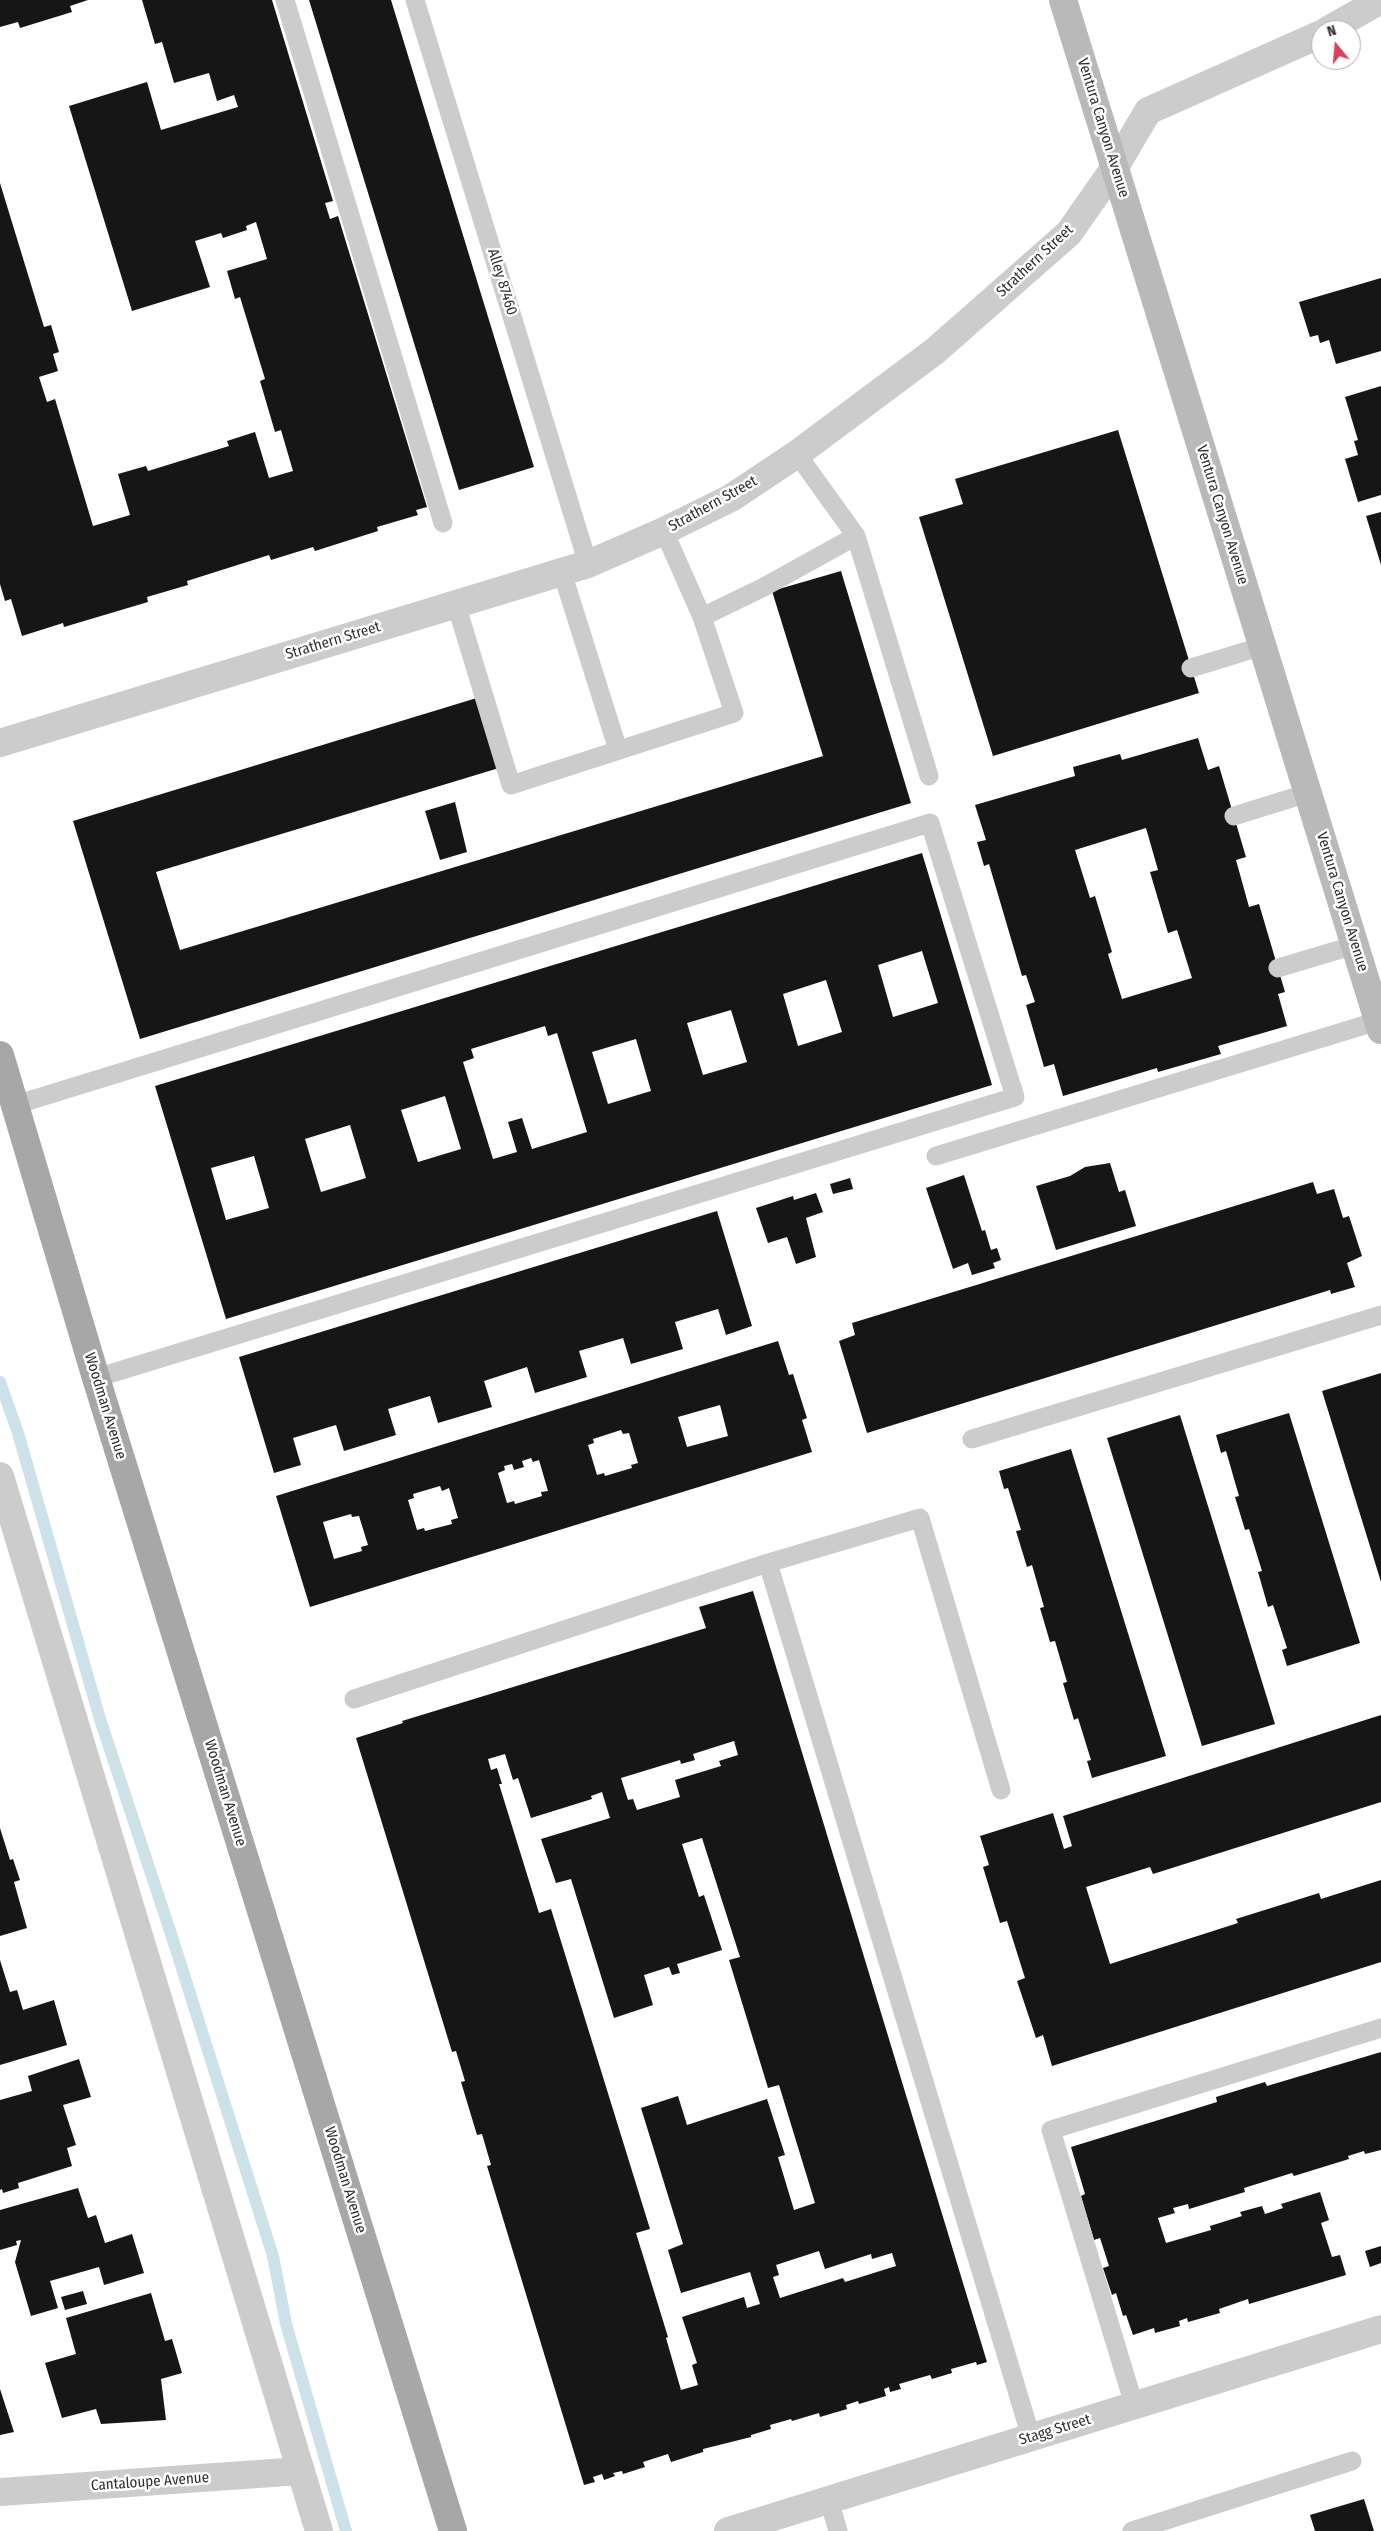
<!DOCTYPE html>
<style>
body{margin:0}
#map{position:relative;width:1381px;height:2531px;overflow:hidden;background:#fff;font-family:"Fira Sans Condensed",sans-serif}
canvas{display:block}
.north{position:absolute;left:1311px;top:20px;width:50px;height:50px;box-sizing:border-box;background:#fff;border:1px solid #acacac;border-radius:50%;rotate:343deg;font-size:14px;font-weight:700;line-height:20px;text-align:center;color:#2f2f2f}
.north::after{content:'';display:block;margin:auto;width:18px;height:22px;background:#d6425b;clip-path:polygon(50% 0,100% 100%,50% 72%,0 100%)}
</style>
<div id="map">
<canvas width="1381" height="2531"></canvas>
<div class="north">N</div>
</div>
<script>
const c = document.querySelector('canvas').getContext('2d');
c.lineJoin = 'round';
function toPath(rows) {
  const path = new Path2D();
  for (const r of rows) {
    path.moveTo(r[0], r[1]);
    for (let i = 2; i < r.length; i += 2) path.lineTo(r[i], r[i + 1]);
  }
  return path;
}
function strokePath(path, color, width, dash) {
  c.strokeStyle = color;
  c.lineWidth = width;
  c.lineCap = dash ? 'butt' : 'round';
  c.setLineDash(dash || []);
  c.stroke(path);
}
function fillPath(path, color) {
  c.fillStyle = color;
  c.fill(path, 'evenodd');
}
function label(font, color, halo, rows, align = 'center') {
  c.font = font + ' "Fira Sans Condensed",sans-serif';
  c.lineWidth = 5;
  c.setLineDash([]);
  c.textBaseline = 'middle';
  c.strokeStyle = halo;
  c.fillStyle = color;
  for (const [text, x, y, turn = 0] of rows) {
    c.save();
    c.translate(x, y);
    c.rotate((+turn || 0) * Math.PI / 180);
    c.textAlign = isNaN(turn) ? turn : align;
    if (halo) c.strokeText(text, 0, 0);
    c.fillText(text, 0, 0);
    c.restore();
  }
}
const stream = toPath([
 [0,1382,18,1433,100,1719,173,1940,273,2256,286,2324,346,2531]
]);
const building = toPath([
 [0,0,88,0,70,6,72,12,20,28,18,22,0,27],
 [142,0,272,0,333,201,325,203,330,219,338,216,427,507,416,510,418,515,377,527,378,531,315,551,313,547,271,560,269,555,187,581,188,585,147,597,148,602,64,627,63,623,22,636,11,599,5,601,0,584,0,183,44,327,51,325,59,352,53,354,58,371,39,377,47,402,55,399,93,526,130,515,118,474,146,466,148,471,229,446,227,441,255,432,269,478,293,471,281,430,275,432,260,381,265,379,240,297,235,299,227,271,267,259,256,222,246,226,247,230,223,238,221,233,195,241,210,287,132,311,69,106,147,82,161,130,238,107,234,95,217,101,209,73,174,83,162,42,155,44],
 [309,0,391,0,534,467,459,490],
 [1381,278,1381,351,1336,364,1329,340,1320,343,1318,335,1310,337,1299,302],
 [1381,386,1381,495,1358,502,1345,459,1358,455,1354,441,1358,440,1345,397],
 [1118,430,1199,693,993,756,919,517,963,504,955,479],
 [1381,512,1381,565,1366,516],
 [841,571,911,803,140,1039,73,821,480,697,499,768,156,872,180,950,823,756,772,591],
 [1198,738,1208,770,1219,766,1246,857,1236,860,1249,907,1259,904,1285,992,1278,994,1287,1026,1218,1046,1221,1054,1158,1072,1157,1068,1063,1096,1054,1064,1044,1067,1026,1005,1035,1002,1026,975,1022,976,989,864,984,866,977,842,986,840,975,805,1075,776,1073,767,1120,754,1122,760],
 [1146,828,1158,870,1150,872,1168,933,1177,930,1192,978,1122,999,1108,954,1112,952,1095,896,1090,898,1075,850],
 [455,802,467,852,440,860,425,811],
 [922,853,992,1085,226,1319,155,1086],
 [922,951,938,1003,893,1017,878,965],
 [826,980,842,1032,798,1046,783,994],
 [731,1010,747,1062,703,1075,687,1023],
 [545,1026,548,1036,557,1033,587,1132,532,1149,522,1118,508,1122,517,1152,493,1159,463,1062,474,1058,471,1049],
 [636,1039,651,1091,608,1104,592,1052],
 [445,1096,461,1149,418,1162,401,1110],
 [350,1125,366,1178,321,1192,305,1139],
 [254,1156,269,1208,226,1220,211,1168],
 [1110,1163,1119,1192,1125,1190,1136,1226,1056,1250,1036,1186,1070,1176,1085,1167],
 [964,1175,982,1231,985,1230,991,1250,997,1248,1001,1260,993,1263,995,1268,972,1275,968,1263,953,1269,926,1188],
 [850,1178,853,1189,833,1194,830,1184],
 [1313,1182,1317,1194,1334,1189,1343,1218,1349,1216,1362,1256,1347,1263,1355,1287,1331,1294,1330,1290,867,1433,839,1341,855,1335,852,1323],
 [816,1193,823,1212,806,1218,816,1257,796,1264,787,1237,768,1243,756,1208,793,1196,794,1200],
 [717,1211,752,1326,726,1335,718,1309,675,1322,683,1349,631,1364,623,1338,579,1351,587,1377,535,1393,527,1367,484,1381,492,1407,438,1423,430,1396,388,1409,396,1435,344,1451,336,1425,293,1438,301,1465,274,1473,239,1357],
 [778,1341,789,1375,793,1374,807,1418,802,1420,812,1452,310,1607,276,1496],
 [720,1405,728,1436,687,1447,678,1417],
 [621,1430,623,1434,629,1433,638,1463,631,1465,632,1468,605,1476,604,1473,597,1475,588,1445,594,1443,593,1439],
 [531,1458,533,1462,539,1460,548,1491,541,1492,542,1496,515,1504,514,1501,507,1503,498,1473,505,1470,504,1466,512,1464,514,1470,524,1467,522,1461],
 [440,1486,442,1491,449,1488,458,1518,451,1520,452,1524,425,1531,424,1528,417,1530,408,1500,414,1498,413,1494],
 [351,1514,352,1517,359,1516,368,1545,361,1547,362,1551,334,1559,323,1522],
 [1381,1373,1381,1582,1322,1391],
 [1289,1413,1360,1643,1287,1666,1282,1650,1287,1648,1273,1605,1268,1607,1258,1572,1262,1571,1249,1529,1245,1530,1235,1497,1239,1496,1226,1451,1221,1453,1216,1435],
 [1180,1415,1275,1724,1202,1746,1107,1438],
 [1071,1449,1166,1756,1092,1778,1087,1761,1091,1760,1078,1718,1074,1720,1063,1683,1067,1682,1055,1641,1050,1642,1040,1608,1044,1607,1032,1565,1027,1567,1016,1531,1021,1530,1008,1488,1004,1489,999,1471],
 [753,1591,987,2362,977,2365,976,2362,951,2369,952,2373,932,2379,930,2375,899,2384,901,2389,890,2392,889,2387,884,2389,886,2396,859,2404,858,2401,846,2405,847,2409,820,2417,819,2413,792,2421,791,2419,770,2425,771,2429,751,2435,751,2437,703,2449,703,2452,671,2462,668,2454,643,2462,645,2467,623,2474,622,2471,613,2473,615,2476,604,2480,602,2474,593,2477,595,2482,584,2485,487,2166,491,2165,482,2134,477,2135,461,2082,465,2081,456,2051,452,2052,356,1738,403,1723,402,1721,706,1628,699,1607],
 [734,1741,738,1755,719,1761,721,1766,675,1780,680,1797,637,1810,633,1799,628,1800,621,1778,680,1760,681,1764,695,1760,693,1754],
 [505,1754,513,1780,518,1778,531,1818,592,1799,591,1796,602,1792,610,1818,541,1839,556,1883,571,1879,614,2018,653,2005,644,1975,669,1967,672,1975,680,1973,677,1964,722,1950,704,1895,699,1897,682,1844,702,1838,740,1957,729,1960,768,2088,779,2085,815,2203,794,2210,778,2157,785,2155,767,2099,687,2125,678,2096,641,2108,683,2244,668,2250,681,2293,750,2272,760,2304,747,2308,744,2297,682,2317,697,2363,692,2365,698,2385,681,2390,666,2338,668,2337,636,2233,650,2229,551,1909,539,1913,499,1784,502,1784,497,1768,491,1770,488,1759],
 [819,2251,825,2269,871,2254,872,2259,892,2253,896,2266,845,2282,843,2278,780,2298,773,2277,779,2275,776,2265],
 [1381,1715,1381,1802,1153,1874,1150,1867,1086,1887,1110,1964,1238,1923,1236,1919,1319,1893,1321,1899,1381,1880,1381,1962,1052,2066,1043,2035,1036,2038,1017,1981,1025,1978,1007,1921,1000,1923,983,1867,989,1865,980,1836,1053,1813,1064,1849,1072,1846,1063,1816],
 [0,1828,10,1860,13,1859,20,1880,14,1882,27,1928,0,1936],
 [0,1960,10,1992,17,1990,23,2010,54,2000,67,2045,0,2065],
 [1381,2052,1381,2150,1365,2154,1364,2151,1348,2156,1349,2159,1294,2176,1292,2173,1244,2188,1245,2192,1189,2209,1188,2204,1173,2208,1175,2213,1158,2218,1166,2243,1211,2230,1210,2226,1242,2216,1240,2212,1262,2206,1265,2214,1283,2208,1281,2204,1320,2192,1329,2220,1321,2223,1332,2257,1340,2255,1346,2275,1249,2304,1248,2299,1219,2309,1220,2313,1188,2322,1187,2318,1179,2321,1180,2326,1155,2333,1154,2328,1133,2335,1126,2315,1123,2316,1116,2293,1112,2295,1103,2268,1109,2266,1100,2238,1094,2240,1081,2196,1085,2194,1071,2147,1217,2102,1216,2097,1265,2082,1267,2086],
 [79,2059,91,2097,63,2105,76,2145,67,2148,72,2166,18,2183,19,2188,3,2193,2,2189,0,2190,0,2100,32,2091,28,2076],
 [78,2188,88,2218,96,2215,105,2243,132,2234,144,2273,104,2285,99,2267,50,2281,58,2308,31,2316,15,2262,21,2240,16,2241,17,2245,0,2250,0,2210],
 [1381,2246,1381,2263,1370,2267,1365,2251],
 [83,2291,87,2304,65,2310,61,2297],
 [151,2293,165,2341,172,2339,182,2373,161,2379,166,2420,101,2424,96,2409,62,2418,45,2363,76,2354,66,2318],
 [0,2389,14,2432,0,2435],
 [1364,2499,1374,2531,1315,2531,1310,2515]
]);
const lane = toPath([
 [285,0,443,523],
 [415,0,588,564],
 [856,536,929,776],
 [562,572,618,750],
 [456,604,511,785,734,713,702,617,664,531],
 [702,617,762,588,856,536,797,454],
 [1191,668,1263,646],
 [1234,816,1308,793],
 [1278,968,1355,945],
 [15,1105,930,823,1015,1097,96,1378],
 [936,1156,1378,1021],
 [972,1439,1381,1315],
 [354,1699,768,1563],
 [1001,1790,920,1518,768,1563,1031,2437],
 [1134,2405,1051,2130,1381,2028],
 [829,2500,838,2531],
 [1132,2531,1352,2461]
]);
const street = toPath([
 [1328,30,1381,0],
 [0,743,588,564,664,531,731,498,797,454,935,351,1069,233,1115,167,1148,111,1321,34],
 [0,1476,319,2531],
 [0,2492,301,2471],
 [728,2531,1381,2329]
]);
const secondary = toPath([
 [1063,0,1381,1030]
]);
const primary = toPath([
 [0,1055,96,1378,453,2531]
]);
const streetNames = [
 ["Ventura Canyon Avenue",1103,128,73],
 ["Strathern Street",1035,261,-43],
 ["Alley 87460",502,282,73],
 ["Strathern Street",713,504,-29],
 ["Ventura Canyon Avenue",1222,515,73],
 ["Strathern Street",333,641,-17],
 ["Ventura Canyon Avenue",1342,902,73],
 ["Woodman Avenue",105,1406,73],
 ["Woodman Avenue",225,1793,73],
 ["Woodman Avenue",345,2180,73],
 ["Stagg Street",1055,2430,-17],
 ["Cantaloupe Avenue",150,2482,-4]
];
strokePath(stream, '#cde1e9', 12);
fillPath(building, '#161616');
strokePath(lane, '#ccc', 19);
strokePath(street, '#ccc', 28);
strokePath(secondary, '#b9b9b9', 28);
strokePath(primary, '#a7a7a7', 28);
label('15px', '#2f2f2f', '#fff', streetNames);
</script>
